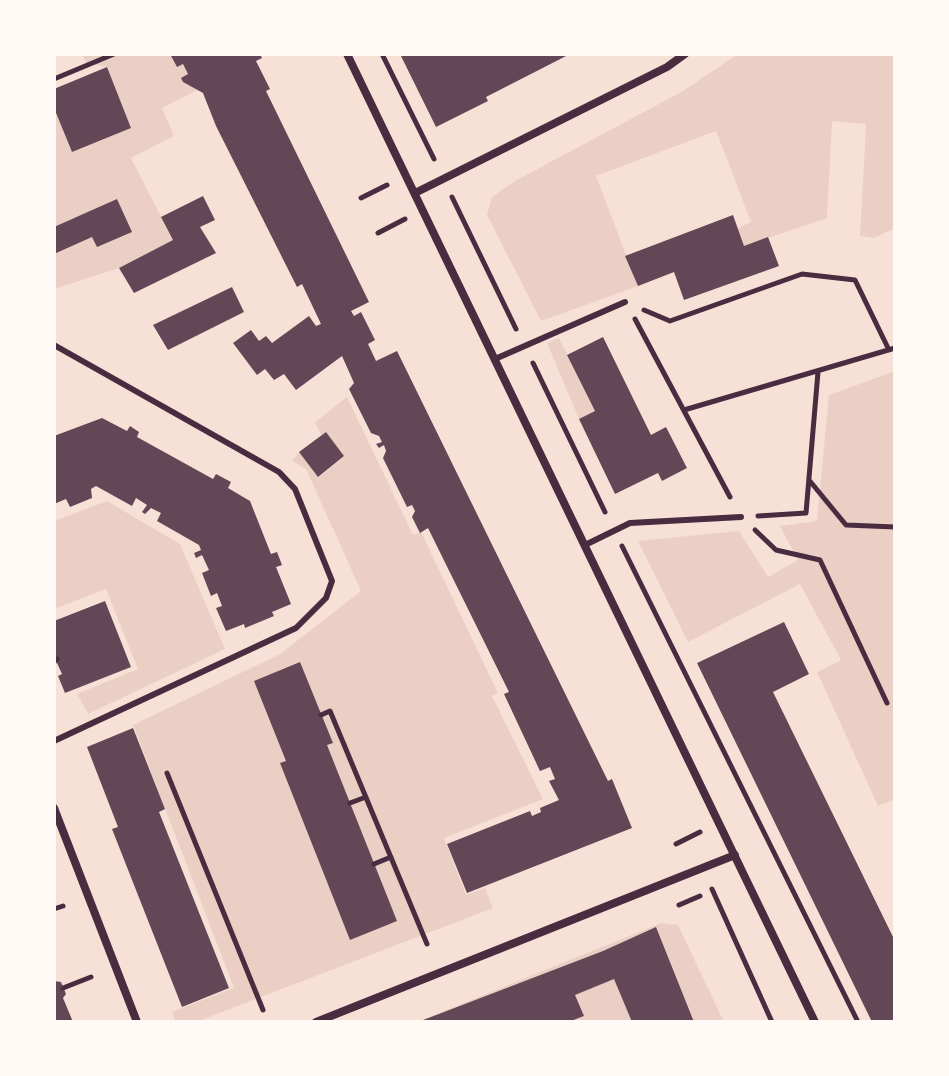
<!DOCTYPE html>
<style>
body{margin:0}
#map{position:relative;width:949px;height:1076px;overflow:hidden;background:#f7e1d7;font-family:"PT Serif",serif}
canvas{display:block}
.frame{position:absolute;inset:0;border:56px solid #fffaf5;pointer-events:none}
</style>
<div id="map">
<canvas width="949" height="1076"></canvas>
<div class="frame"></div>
</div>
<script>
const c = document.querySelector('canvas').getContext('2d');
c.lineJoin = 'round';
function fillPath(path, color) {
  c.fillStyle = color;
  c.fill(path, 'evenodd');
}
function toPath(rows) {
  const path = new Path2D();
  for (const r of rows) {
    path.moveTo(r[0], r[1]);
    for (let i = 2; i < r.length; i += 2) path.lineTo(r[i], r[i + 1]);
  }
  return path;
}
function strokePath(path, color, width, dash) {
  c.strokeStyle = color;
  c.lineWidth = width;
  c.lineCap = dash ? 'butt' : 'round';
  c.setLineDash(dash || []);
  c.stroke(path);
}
const green = toPath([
 [82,54,170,54,176,66,183,64,188,74,182,78,183,82,198,90,162,108,174,136,131,158,173,240,119,268,54,289,54,108,72,152,131,128,107,67,86,63],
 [738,54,895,54,895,228,874,238,860,236,866,124,832,121,827,218,744,246,738,228,751,222,716,131,596,176,638,286,541,321,487,215,492,197,515,181,683,91],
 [559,338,595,411,579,419,547,343],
 [895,371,895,799,878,806,817,672,841,660,800,584,688,642,638,541,739,531,768,577,798,560,780,526,817,521,829,395],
 [347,397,413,535,421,532,498,693,492,696,543,799,444,838,466,895,485,888,493,908,196,1022,176,1022,172,1012,234,988,133,725,280,654,361,591,306,469,292,461,299,452,319,477,344,457,326,432,321,435,315,422],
 [107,501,180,544,225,649,88,714,77,694,138,669,106,589,54,609,54,521],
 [661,923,678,925,724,1022,417,1022]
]);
const building = toPath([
 [170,54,260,54,262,58,256,61,270,89,266,91,369,302,351,311,354,316,361,312,375,340,368,344,376,361,397,351,608,781,612,779,632,828,467,893,447,844,530,811,532,816,541,812,540,808,559,800,549,781,555,779,550,767,540,771,504,694,509,692,428,528,420,533,412,517,415,511,412,505,407,507,383,458,386,451,384,445,379,448,376,444,382,442,379,436,371,433,349,389,354,383,342,356,296,390,284,374,274,380,265,369,257,375,233,343,251,330,259,341,266,336,272,343,309,316,316,326,321,324,302,284,297,287,216,126,203,93,183,82,181,78,188,74,183,64,177,67],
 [400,54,570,54,486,97,488,101,436,127],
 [107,67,131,128,72,152,54,108,54,89],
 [203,196,215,220,200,227,216,253,134,293,119,268,173,240,161,217],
 [117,199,132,232,97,247,92,237,54,254,54,227],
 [733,215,744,246,768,237,779,266,684,300,674,272,638,286,625,256],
 [232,287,244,312,168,350,153,325],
 [603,337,651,435,666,427,687,468,662,481,658,473,615,494,579,419,595,411,567,355],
 [102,418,127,431,130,426,139,432,137,437,213,479,216,474,231,482,228,488,250,501,271,554,277,552,282,565,276,567,291,604,272,612,274,616,245,628,244,624,226,631,216,608,222,606,217,593,211,596,202,573,209,570,202,555,196,558,194,553,201,550,199,545,157,521,161,513,151,508,145,514,142,512,147,505,136,498,132,506,96,486,91,489,92,498,70,507,66,499,54,504,54,436],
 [326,432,344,456,318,477,299,452],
 [105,601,131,667,65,693,58,676,62,674,57,663,54,664,54,621],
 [784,622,809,674,773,692,895,941,895,1022,872,1022,697,663],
 [300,662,333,743,327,745,397,921,350,940,280,763,286,761,254,681],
 [133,728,165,809,159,812,229,988,182,1007,112,829,118,827,87,747],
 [656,927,694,1022,632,1022,614,979,575,995,584,1016,568,1022,418,1022,603,951],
 [54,981,61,982,66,994,63,998,73,1022,54,1022]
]);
const path = toPath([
 [382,54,434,159],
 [54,79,114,54],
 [452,197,516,329],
 [361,198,387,185],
 [378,233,405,219],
 [644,310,670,321,802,274,855,280,889,350],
 [635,319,730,497],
 [533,363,605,512],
 [684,410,895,348],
 [809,480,846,525,895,527],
 [758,516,806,513,818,372],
 [755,530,776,550,820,560,887,703],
 [622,546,858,1022],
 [54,660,57,659],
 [321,715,330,711,427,944],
 [167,773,263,1010],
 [350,803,366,797],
 [676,844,700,832],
 [374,864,391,857],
 [712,889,772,1022],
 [679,905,700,896],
 [54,909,63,906],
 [63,988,91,977]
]);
const service = toPath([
 [54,345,279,472,295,489,332,581,326,598,296,628,54,741],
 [495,359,625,302],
 [585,545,630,523,741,517]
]);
const minor = toPath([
 [347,54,815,1022],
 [415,193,667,67,685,54],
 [54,808,137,1022],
 [316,1022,735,855]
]);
fillPath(green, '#ebcfc5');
fillPath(building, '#644757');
strokePath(path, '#4a2c40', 5);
strokePath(service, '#4a2c40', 6);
strokePath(minor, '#4a2c40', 8);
</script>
